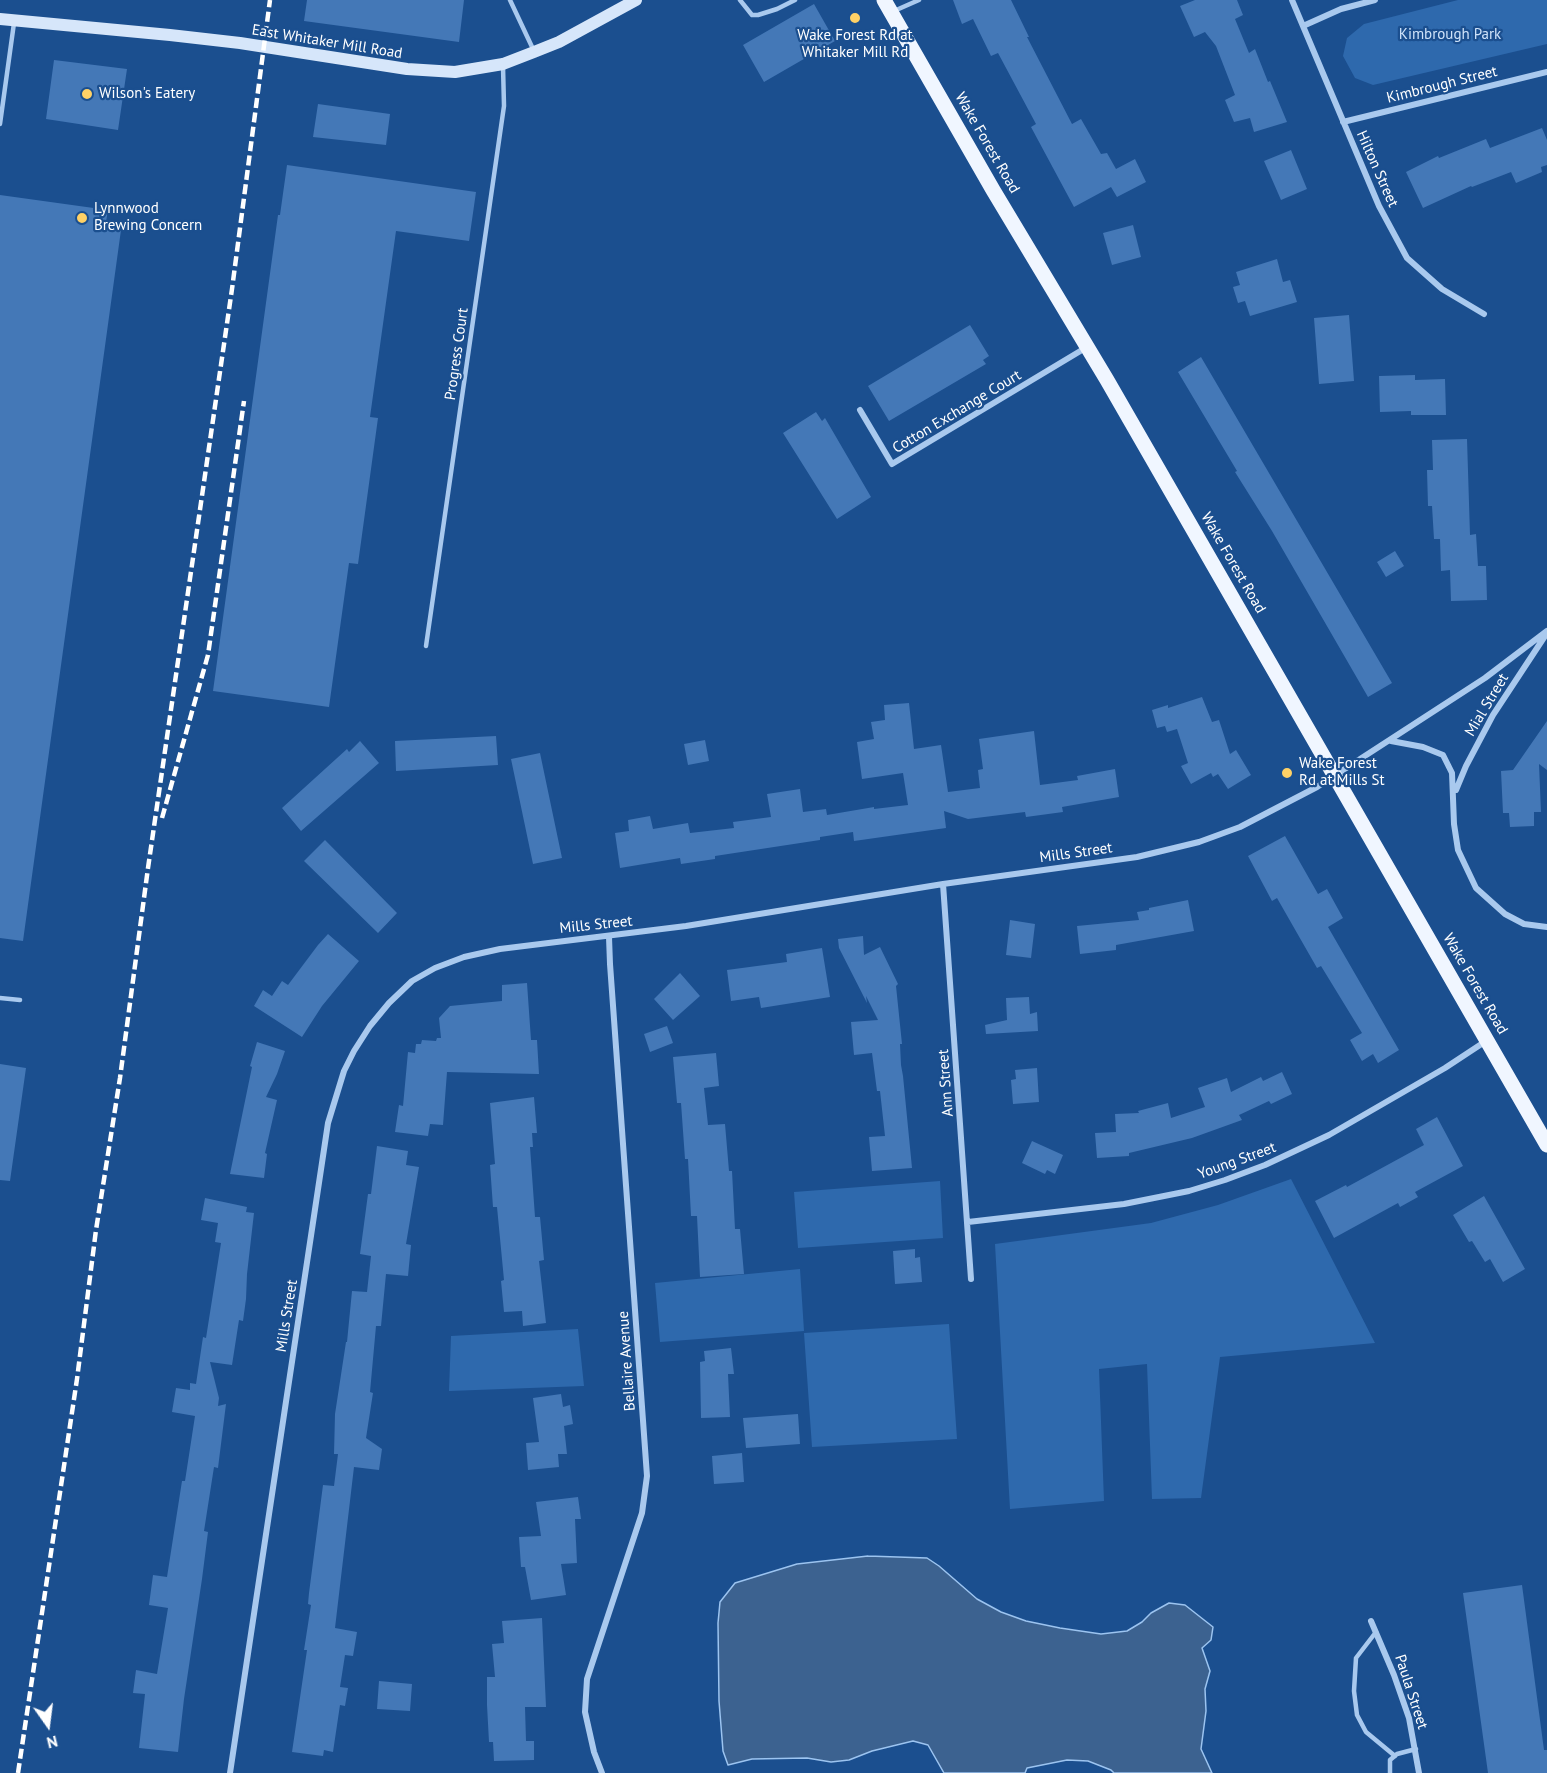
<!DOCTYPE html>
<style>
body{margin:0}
#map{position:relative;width:1547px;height:1773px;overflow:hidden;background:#1b4f8f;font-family:"PT Sans",sans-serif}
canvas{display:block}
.north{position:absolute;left:18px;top:1695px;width:60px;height:60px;-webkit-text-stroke:4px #1b4f8f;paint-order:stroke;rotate:166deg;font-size:16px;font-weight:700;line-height:24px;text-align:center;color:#fff}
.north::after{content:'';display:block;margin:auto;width:21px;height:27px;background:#fff;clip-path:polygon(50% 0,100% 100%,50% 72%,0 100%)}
</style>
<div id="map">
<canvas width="1547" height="1773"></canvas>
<div class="north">N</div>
</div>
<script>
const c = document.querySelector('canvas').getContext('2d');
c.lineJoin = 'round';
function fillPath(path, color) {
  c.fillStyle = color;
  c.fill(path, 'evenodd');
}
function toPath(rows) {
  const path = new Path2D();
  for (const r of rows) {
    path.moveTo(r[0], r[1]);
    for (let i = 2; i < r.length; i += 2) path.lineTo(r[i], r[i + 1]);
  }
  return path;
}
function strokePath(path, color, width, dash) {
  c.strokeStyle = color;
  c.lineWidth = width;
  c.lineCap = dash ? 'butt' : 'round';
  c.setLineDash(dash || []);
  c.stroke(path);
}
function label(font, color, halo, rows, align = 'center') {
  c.font = font + ' "PT Sans",sans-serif';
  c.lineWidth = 4.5;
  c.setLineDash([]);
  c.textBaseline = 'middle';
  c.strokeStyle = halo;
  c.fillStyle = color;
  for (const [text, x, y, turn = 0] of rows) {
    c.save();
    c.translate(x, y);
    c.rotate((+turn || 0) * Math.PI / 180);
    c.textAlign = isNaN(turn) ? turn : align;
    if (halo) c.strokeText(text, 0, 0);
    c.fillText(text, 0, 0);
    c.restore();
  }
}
const green = toPath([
 [1458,0,1547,0,1547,44,1373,85,1355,78,1343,56,1347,38,1364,24],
 [1291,1179,1375,1343,1220,1357,1201,1498,1152,1499,1147,1364,1099,1369,1104,1501,1010,1509,995,1244,1151,1223,1218,1205],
 [940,1181,943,1238,798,1248,794,1192],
 [800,1269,804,1331,660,1342,655,1283],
 [949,1324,957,1439,812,1447,804,1333],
 [578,1329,584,1386,449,1391,451,1336]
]);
const water = toPath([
 [868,1556,927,1558,939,1566,977,1599,1001,1612,1026,1621,1060,1628,1101,1634,1127,1631,1142,1622,1151,1613,1169,1603,1185,1605,1213,1627,1211,1640,1202,1648,1210,1671,1205,1689,1206,1711,1201,1749,1212,1773,1114,1773,1111,1770,1088,1761,1067,1760,1027,1768,1025,1773,944,1773,928,1745,913,1741,872,1751,849,1760,831,1762,807,1758,752,1759,728,1765,723,1751,719,1701,718,1623,720,1602,735,1583,797,1564,868,1556]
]);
const building = toPath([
 [307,0,464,0,459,42,304,21],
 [953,0,1011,0,1029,37,1027,37,1072,124,1081,119,1101,154,1107,153,1116,169,1135,159,1146,182,1117,197,1111,187,1074,207,1031,127,1036,124,998,53,991,56,973,19,962,24],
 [1195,0,1237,0,1243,15,1235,19,1249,53,1255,49,1268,82,1270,81,1287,122,1254,132,1250,118,1234,122,1225,100,1235,95,1216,46,1205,32,1194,37,1180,6],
 [814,4,835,41,764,82,743,45],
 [54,60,127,69,118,130,46,119],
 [318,104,390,114,386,145,313,137],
 [1542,128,1547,140,1547,165,1541,167,1542,172,1516,183,1511,172,1472,187,1471,186,1423,208,1406,172,1438,156,1439,158,1486,139,1490,148],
 [1291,150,1307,189,1281,200,1264,161],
 [287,165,476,192,469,241,396,231,370,417,378,418,358,564,349,563,329,707,213,691,278,215,280,215],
 [0,195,108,210,105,228,121,230,23,941,0,938],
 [1133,225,1141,257,1112,265,1103,233],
 [1277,259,1283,282,1290,280,1297,302,1250,316,1245,301,1238,303,1233,287,1240,285,1236,272],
 [1349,315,1354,381,1319,384,1314,318],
 [970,325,989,356,983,360,986,364,889,421,868,386],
 [1201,357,1392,683,1368,697,1272,531,1235,472,1237,471,1178,372],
 [1415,375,1415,380,1445,379,1446,415,1411,415,1411,411,1380,412,1379,376],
 [816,412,822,421,825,418,871,497,837,519,783,433],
 [1467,439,1470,535,1476,534,1478,566,1486,566,1487,600,1451,601,1450,570,1441,571,1440,539,1434,539,1432,506,1428,506,1427,470,1433,470,1432,440],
 [1395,551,1404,566,1386,577,1377,562],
 [1202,697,1212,722,1219,720,1230,754,1236,750,1251,775,1228,789,1218,774,1213,777,1211,773,1191,784,1181,766,1188,763,1177,729,1167,732,1165,726,1157,728,1152,710,1168,705,1168,708],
 [909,703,914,749,941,745,948,792,980,788,978,770,983,769,979,739,1034,731,1040,785,1078,780,1077,776,1115,769,1119,797,1062,807,1063,812,1026,817,1025,812,968,819,944,811,946,828,854,841,853,832,820,837,820,840,715,856,715,859,681,864,680,858,620,868,615,833,629,831,628,820,650,816,653,829,688,823,690,833,734,828,733,822,771,817,767,794,800,789,803,812,826,809,827,815,874,807,874,809,908,805,903,773,862,779,857,742,874,739,871,722,885,720,884,705],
 [1547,721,1547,770,1539,764,1541,812,1534,812,1534,826,1510,827,1509,813,1503,813,1501,771,1513,770],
 [496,736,498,765,396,771,395,741],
 [705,740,709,761,688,765,684,744],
 [360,741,379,763,301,831,282,808,347,749,349,752],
 [540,753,562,858,533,864,511,759],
 [1285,836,1318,894,1327,889,1343,918,1328,927,1399,1050,1378,1063,1373,1054,1362,1061,1350,1040,1362,1033,1321,966,1317,968,1277,898,1272,901,1248,856],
 [325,840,397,913,378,933,304,861],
 [1188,900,1194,931,1116,945,1116,950,1080,954,1077,926,1139,920,1137,912,1149,910,1149,908],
 [1010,920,1035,924,1031,958,1006,955],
 [328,934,359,961,322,1006,302,1037,254,1006,263,990,272,996,282,981,288,985,318,945],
 [863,936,864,955,880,947,898,984,896,986,902,1044,900,1044,901,1065,903,1076,912,1168,872,1171,869,1137,885,1136,880,1091,877,1091,872,1053,854,1055,851,1022,878,1020,866,996,867,1003,839,948,838,939],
 [822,948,830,997,761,1008,759,997,731,1001,727,970,787,962,786,954],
 [680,973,700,996,673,1020,654,999],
 [527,983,531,1040,537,1040,539,1074,447,1072,443,1125,430,1124,428,1136,395,1132,399,1105,403,1106,408,1052,415,1053,416,1044,421,1044,422,1040,436,1041,437,1038,441,1038,439,1018,450,1006,502,1001,502,985],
 [1029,997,1030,1014,1037,1012,1038,1031,986,1034,985,1025,1007,1020,1006,998],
 [667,1026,673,1043,650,1052,644,1034],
 [257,1042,285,1051,277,1074,266,1097,277,1100,265,1153,267,1154,264,1178,230,1174,252,1067,250,1066],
 [716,1053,719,1086,704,1088,708,1125,725,1124,729,1171,732,1171,735,1229,740,1229,744,1274,700,1277,697,1216,691,1216,688,1159,685,1159,681,1103,677,1103,673,1057],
 [0,1064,26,1068,10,1181,0,1180],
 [1037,1068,1039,1102,1013,1104,1011,1080,1016,1079,1015,1070],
 [1282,1072,1292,1094,1271,1104,1269,1101,1239,1115,1242,1120,1192,1138,1129,1153,1129,1156,1097,1158,1095,1133,1116,1132,1115,1114,1139,1113,1138,1111,1168,1103,1171,1118,1205,1107,1198,1088,1227,1078,1231,1092,1261,1077,1263,1081],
 [534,1097,537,1133,532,1133,533,1147,530,1147,535,1217,540,1217,544,1260,539,1261,546,1323,523,1326,522,1311,504,1312,501,1281,504,1280,497,1207,493,1207,490,1165,495,1164,490,1103],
 [1437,1117,1463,1166,1415,1192,1418,1197,1400,1207,1398,1203,1334,1238,1315,1201,1346,1185,1347,1187,1424,1145,1416,1129],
 [1032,1141,1063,1155,1055,1174,1047,1170,1045,1174,1022,1163],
 [377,1146,408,1151,406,1165,419,1167,406,1244,411,1245,408,1276,386,1274,381,1326,376,1326,370,1392,373,1393,366,1438,382,1449,379,1470,354,1467,335,1628,357,1632,353,1656,345,1655,340,1687,348,1688,345,1706,340,1705,333,1752,324,1750,323,1756,292,1752,307,1650,304,1650,311,1605,308,1604,309,1593,323,1485,334,1486,338,1454,334,1454,335,1414,346,1342,347,1342,352,1291,367,1292,371,1256,360,1254,368,1194,371,1194],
 [1484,1196,1525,1269,1503,1282,1490,1259,1485,1262,1472,1241,1469,1242,1453,1215],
 [205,1198,247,1207,246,1212,254,1213,247,1274,246,1299,243,1321,239,1320,232,1365,210,1362,219,1398,218,1406,226,1404,218,1468,214,1467,204,1531,208,1532,202,1579,184,1699,178,1752,139,1748,145,1694,133,1693,136,1670,157,1674,168,1608,149,1605,153,1575,167,1577,182,1481,185,1481,195,1416,172,1412,176,1388,190,1390,190,1383,196,1384,203,1337,206,1338,221,1243,215,1242,218,1223,201,1220],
 [915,1249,915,1258,920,1257,922,1282,895,1284,893,1251],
 [731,1348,734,1374,728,1374,730,1417,701,1418,700,1362,705,1361,704,1351],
 [561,1394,563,1407,570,1405,573,1424,564,1426,567,1454,558,1454,559,1467,528,1470,526,1443,539,1442,533,1398],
 [798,1414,800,1444,746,1448,743,1418],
 [742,1453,744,1482,714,1484,712,1456],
 [578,1497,581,1519,575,1519,577,1563,561,1564,566,1595,531,1600,525,1567,521,1567,519,1537,541,1536,536,1502],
 [1522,1585,1544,1750,1547,1750,1547,1773,1488,1773,1463,1593],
 [542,1618,546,1707,525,1707,526,1741,534,1741,534,1760,494,1761,493,1742,489,1742,487,1705,487,1677,495,1677,492,1644,504,1643,502,1621],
 [379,1681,412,1684,410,1711,377,1709]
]);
const service = toPath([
 [510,0,533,49],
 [740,0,752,15,758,15,777,9,795,0],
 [894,11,919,0],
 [0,124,14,23],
 [426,646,504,106,503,66],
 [0,998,20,1000],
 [1376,1632,1356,1658,1354,1691,1357,1715,1366,1732,1395,1756],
 [1390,1773,1390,1760,1397,1754,1416,1749]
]);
const minor = toPath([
 [1292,0,1379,206,1407,258,1442,289,1484,314],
 [1303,26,1341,9,1375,0],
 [1343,122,1547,72],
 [860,410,892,464,1087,347],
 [1391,741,1423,747,1443,755,1452,773,1454,824,1458,850,1476,888,1505,914,1524,924,1547,927],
 [1456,790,1466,766,1493,715,1547,633],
 [943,884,971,1279],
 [968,1222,1124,1204,1189,1191,1225,1180,1265,1165,1329,1135,1445,1068,1486,1041],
 [1371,1621,1394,1675,1409,1718,1419,1773],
 [230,1773,328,1123,344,1071,354,1051,370,1026,389,1003,412,981,435,968,464,957,500,949,686,926,943,884,1137,857,1199,842,1240,827,1317,787,1485,678,1547,631],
 [602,1773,594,1752,585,1712,587,1679,642,1513,647,1476,610,964,609,937]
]);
const secondary = toPath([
 [0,19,170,35,240,43,407,69,455,72,503,64,534,52,559,42,636,0]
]);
const primary = toPath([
 [884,0,993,190,1107,380,1547,1145]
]);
const rail = toPath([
 [162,818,208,655,244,401],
 [18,1773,77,1379,96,1230,120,1078,148,868,232,289,270,0]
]);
const markers = [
 [855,18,6,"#ffd166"],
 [87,94,6,"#ffd166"],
 [82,218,6,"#ffd166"],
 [1287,773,6,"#ffd166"]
];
const parkNames = [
 ["Kimbrough Park",1450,35]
];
const poiNames = [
 ["Wake Forest Rd at",855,36,"center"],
 ["Whitaker Mill Rd",855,53,"center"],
 ["Wilson's Eatery",99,94],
 ["Lynnwood",94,209],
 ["Brewing Concern",94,226],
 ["Wake Forest",1299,764],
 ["Rd at Mills St",1299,781]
];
const streetNames = [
 ["East Whitaker Mill Road",327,42,9],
 ["Kimbrough Street",1442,85,-14],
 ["Wake Forest Road",987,143,60],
 ["Hilton Street",1377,169,66],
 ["Progress Court",457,354,-82],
 ["Cotton Exchange Court",957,412,-31],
 ["Wake Forest Road",1233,563,60],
 ["Mial Street",1487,705,-59],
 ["Mills Street",1076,853,-8],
 ["Mills Street",596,925,-6],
 ["Wake Forest Road",1475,984,60],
 ["Ann Street",946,1083,-94],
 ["Young Street",1237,1161,-20],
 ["Mills Street",287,1316,-81],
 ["Bellaire Avenue",627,1361,-94],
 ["Paula Street",1411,1692,72]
];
fillPath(green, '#2e69ad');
fillPath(water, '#3c6290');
strokePath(water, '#9cc4f0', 1.5);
fillPath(building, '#4478b7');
strokePath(service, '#a9c9ee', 4.5);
strokePath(minor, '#a9c9ee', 6);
strokePath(secondary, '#d6e6fa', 12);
strokePath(primary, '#f0f6ff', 15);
strokePath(rail, '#fff', 4.5, [10, 4.5]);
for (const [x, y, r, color] of markers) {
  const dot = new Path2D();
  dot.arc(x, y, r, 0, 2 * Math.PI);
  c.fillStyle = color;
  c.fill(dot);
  strokePath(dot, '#1b4f8f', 2);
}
label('15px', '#cfe3fa', '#1b4f8f', parkNames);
label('15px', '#fff', '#1b4f8f', poiNames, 'left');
label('15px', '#fff', '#1b4f8f', streetNames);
</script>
